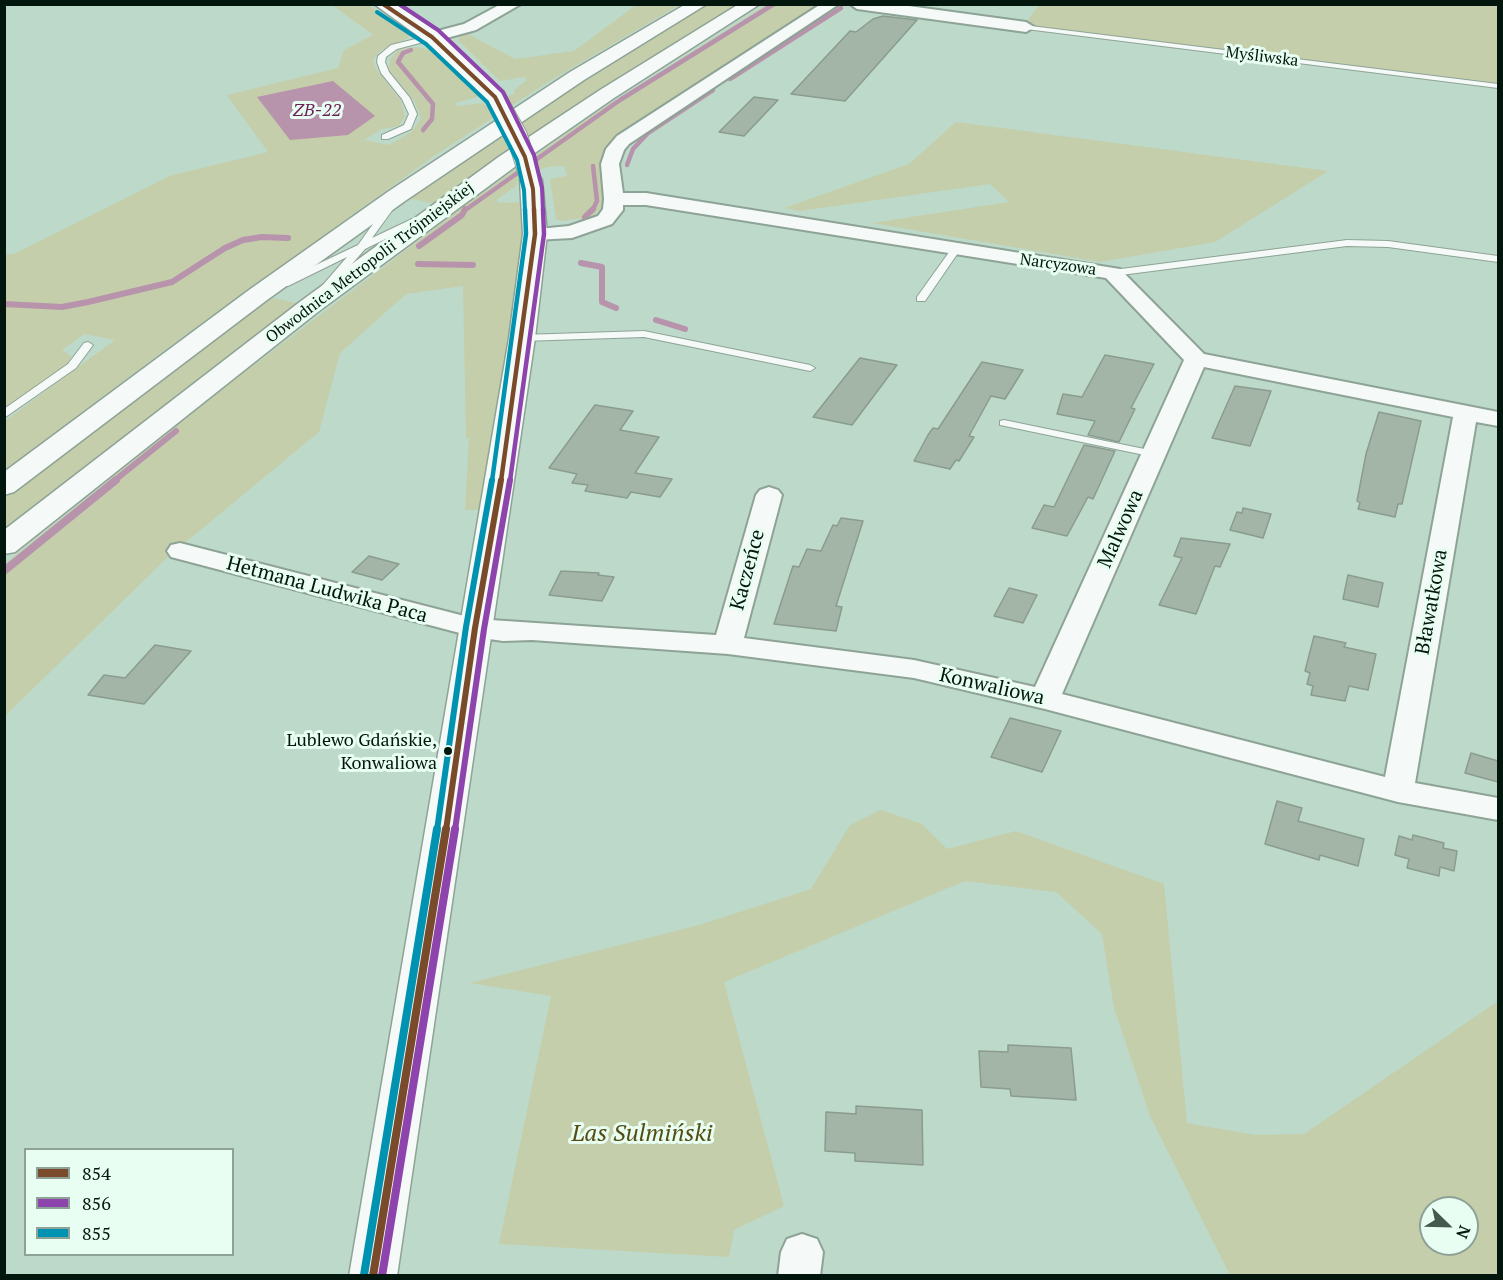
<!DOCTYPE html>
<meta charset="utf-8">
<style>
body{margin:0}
#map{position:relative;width:1503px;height:1280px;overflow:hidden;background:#bdd9c9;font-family:"PT Serif",serif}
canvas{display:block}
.frame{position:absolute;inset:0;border:6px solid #03160d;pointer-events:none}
.legend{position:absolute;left:24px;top:1148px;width:210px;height:108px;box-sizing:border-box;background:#e9fef2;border:2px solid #8da196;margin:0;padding:8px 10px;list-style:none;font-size:18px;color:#03160d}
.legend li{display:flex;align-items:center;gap:12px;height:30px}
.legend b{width:30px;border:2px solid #8da196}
.north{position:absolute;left:1419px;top:1196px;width:60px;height:60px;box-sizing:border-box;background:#e9fef2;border:2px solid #8da196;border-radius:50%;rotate:113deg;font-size:16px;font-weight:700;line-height:24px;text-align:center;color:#03160d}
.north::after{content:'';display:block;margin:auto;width:21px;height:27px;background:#445a4f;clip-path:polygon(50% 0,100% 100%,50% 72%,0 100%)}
</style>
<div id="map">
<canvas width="1503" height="1280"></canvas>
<div class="frame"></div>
<ul class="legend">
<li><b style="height:8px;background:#7a4b2a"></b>854</li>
<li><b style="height:8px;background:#8e44ad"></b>856</li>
<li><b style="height:8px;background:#0093b1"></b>855</li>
</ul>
<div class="north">N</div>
</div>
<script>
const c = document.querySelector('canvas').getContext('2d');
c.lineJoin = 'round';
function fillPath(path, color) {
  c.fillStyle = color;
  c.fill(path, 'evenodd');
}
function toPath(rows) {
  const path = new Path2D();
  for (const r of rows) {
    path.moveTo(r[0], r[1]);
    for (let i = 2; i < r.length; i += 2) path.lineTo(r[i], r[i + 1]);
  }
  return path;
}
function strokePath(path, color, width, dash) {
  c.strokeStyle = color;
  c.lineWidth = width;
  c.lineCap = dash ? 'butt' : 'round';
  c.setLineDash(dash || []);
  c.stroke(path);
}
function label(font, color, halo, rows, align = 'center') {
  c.font = font + ' "PT Serif",serif';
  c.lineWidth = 6;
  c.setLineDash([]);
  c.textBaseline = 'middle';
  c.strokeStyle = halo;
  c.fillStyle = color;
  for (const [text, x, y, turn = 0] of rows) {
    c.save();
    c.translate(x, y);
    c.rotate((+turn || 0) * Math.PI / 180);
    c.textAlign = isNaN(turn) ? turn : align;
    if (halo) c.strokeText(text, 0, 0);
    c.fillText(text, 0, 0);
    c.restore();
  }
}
const green = toPath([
 [1040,4,1498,5,1498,86,1024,25],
 [332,5,368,5,411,33,408,38,381,50,373,60,376,69,401,101,405,116,399,126,382,129,364,140,389,145,411,132,421,119,415,102,389,70,390,59,398,50,416,47,435,51,485,95,455,103,456,106,483,103,486,106,515,93,514,90,527,80,525,77,500,81,458,40,460,36,468,34,515,59,574,51,636,5,679,5,548,82,434,156,169,347,5,470,5,421,115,340,84,334,62,350,71,356,69,362,5,409,5,255,16,253,169,176,268,152,227,95,338,68,344,50,373,35],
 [706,5,743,5,438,204,406,198,505,130],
 [766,5,825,5,631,128,606,202,592,218,580,224,580,218,563,221,556,219,550,179,567,176,564,166,547,167,517,180,516,186,496,200,500,203,523,202,526,222,485,510,465,510,469,438,466,438,463,286,406,294,340,353,319,432,169,556,5,716,5,564,213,396,468,203,603,108],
 [956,122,1328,171,1215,242,1100,262,872,223,1009,202,990,184,800,211,784,208,909,164],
 [269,297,301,304,5,533,5,498],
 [881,810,922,824,947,849,1016,831,1164,884,1187,1123,1255,1135,1304,1134,1498,1001,1498,1275,1230,1275,1150,1116,1114,1008,1102,934,1056,892,965,881,724,982,784,1206,734,1230,729,1257,499,1244,551,996,470,983,699,925,811,889,850,825],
 [1431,1208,1467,1208,1467,1244,1431,1244]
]);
const water = toPath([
 [333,81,375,116,348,135,290,140,257,97]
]);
const streamFar2 = toPath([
 [411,50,403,53,398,62,433,104,432,119,423,130],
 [730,79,841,8],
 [627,165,633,149,648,133,713,90],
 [464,211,620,100,774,4],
 [592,211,597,201,593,166]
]);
const streamFar1 = toPath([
 [585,217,593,209],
 [419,246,462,215,465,209],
 [581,263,602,267,602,302,616,308],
 [418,264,473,265],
 [4,304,62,307,88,302,172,282,225,248,243,240,262,237,288,238],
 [656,320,685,329],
 [114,481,176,431]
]);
const stream = toPath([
 [4,571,116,480]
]);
const building = toPath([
 [883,16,917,20,845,101,791,94,850,31,856,32,873,19,883,16],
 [754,97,778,100,744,136,719,132,754,97],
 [1105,355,1154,364,1131,408,1135,409,1119,442,1088,435,1095,421,1057,414,1063,394,1082,397,1105,355],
 [860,358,897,365,852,425,813,417,860,358],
 [982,362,1023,370,1005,399,991,396,969,436,974,437,959,461,956,460,950,469,914,461,928,435,933,428,938,429,982,362],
 [1235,386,1271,391,1250,446,1212,438,1235,386],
 [595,405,633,411,620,430,659,437,635,473,672,479,660,497,631,492,627,498,585,491,588,485,572,483,577,474,549,468,595,405],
 [1379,412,1421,421,1402,504,1398,504,1395,517,1358,509,1360,503,1357,501,1366,454,1379,412],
 [1084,445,1115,451,1093,499,1088,497,1067,536,1032,528,1044,505,1054,507,1084,445],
 [1243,508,1271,514,1263,538,1230,530,1237,512,1242,513,1243,508],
 [841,518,863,521,836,606,842,607,836,631,774,624,793,566,799,567,807,549,821,551,833,525,837,526,841,518],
 [1181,538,1230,544,1220,567,1215,566,1196,614,1159,605,1182,558,1174,556,1181,538],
 [369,556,399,564,382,580,352,572,369,556],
 [561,571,599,573,598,575,614,577,602,601,549,595,561,571],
 [1348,575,1383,583,1378,607,1343,599,1348,575],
 [1009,588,1037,595,1023,623,994,616,1009,588],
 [1314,636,1346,643,1344,647,1376,654,1368,690,1349,686,1345,701,1311,695,1313,686,1307,684,1310,673,1305,671,1314,636],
 [155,645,191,651,144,704,88,695,104,675,125,678,155,645],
 [1010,718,1061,731,1042,772,991,757,1010,718],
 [1471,753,1498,761,1498,782,1465,773,1471,753],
 [1277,801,1302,808,1298,821,1364,839,1358,866,1320,855,1319,860,1265,844,1277,801],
 [1413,835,1444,843,1443,848,1457,851,1454,871,1440,867,1439,876,1407,868,1409,859,1395,855,1399,836,1412,840,1413,835],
 [1008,1045,1071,1048,1076,1100,1011,1096,1010,1089,981,1087,979,1051,1008,1052,1008,1045],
 [856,1106,922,1110,923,1165,855,1161,855,1153,825,1151,826,1112,856,1114,856,1106]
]);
const lane = toPath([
 [1023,25,1498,84,1498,88,1026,29,1023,29,1023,25],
 [432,35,436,37,435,39,397,49,386,57,385,62,389,72,410,98,417,114,411,129,388,139,382,139,382,135,404,125,409,114,402,99,381,73,377,62,378,56,391,45,432,35],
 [391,202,396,205,372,238,412,219,418,219,418,223,365,249,331,288,323,288,322,286,347,257,288,286,280,286,280,282,358,245,388,203,391,202],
 [1347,240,1388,241,1498,256,1498,262,1388,247,1347,246,1113,276,1108,273,1113,270,1347,240],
 [955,247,960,250,925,301,917,301,917,297,952,248,955,247],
 [644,331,810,365,815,368,810,371,644,337,522,341,517,338,522,335,644,331],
 [88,342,93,345,76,368,4,418,4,409,68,364,84,343,88,342],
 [1004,420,1154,451,1160,454,1154,457,1000,425,1000,421,1004,420]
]);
const street = toPath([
 [501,4,521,4,476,30,432,42,424,37,426,34,464,24,501,4],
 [821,4,839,4,629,144,624,150,619,164,623,193,646,193,1120,269,1204,354,1498,412,1498,426,1476,422,1415,783,1498,798,1498,820,1398,802,1045,709,914,678,728,654,532,640,503,641,475,637,171,557,167,551,171,545,180,543,476,619,716,635,756,495,760,490,769,487,778,490,782,495,744,638,914,660,1035,687,1184,360,1106,278,646,205,623,205,623,210,612,224,572,238,535,240,528,238,525,234,528,230,569,226,598,216,603,209,604,199,601,164,606,149,617,136,821,4],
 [1204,367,1453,417,1385,777,1062,694,1204,367],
 [850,4,894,4,1026,22,1034,27,1026,32,857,9,850,4],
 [802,1234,817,1239,823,1252,820,1276,778,1276,781,1252,787,1239,802,1234]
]);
const secondary = toPath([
 [374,4,395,4,439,33,491,80,505,97,502,101,488,101,425,41,374,4],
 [531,173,539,175,542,180,547,234,535,338,397,1276,349,1276,509,338,523,234,520,180,523,175,531,173]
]);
const highway = toPath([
 [686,4,707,4,584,80,405,201,267,300,14,492,4,495,4,472,249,290,389,191,570,72,686,4],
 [739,4,760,4,614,98,516,166,319,311,15,552,4,554,4,530,301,301,500,156,600,90,739,4]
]);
const secondaryBridge = toPath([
 [495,97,517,136,531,180]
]);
const bus1Far3 = toPath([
 [383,4,432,37,495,97,525,157,533,189,534,211]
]);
const bus1Far2 = toPath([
 [501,481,535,234,534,209]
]);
const bus1Far1 = toPath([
 [446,830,475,628,501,480]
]);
const bus1 = toPath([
 [373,1276,446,829]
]);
const bus2Far3 = toPath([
 [399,4,438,30,503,92,534,155,542,188,543,211]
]);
const bus2Far2 = toPath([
 [510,481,544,234,543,209]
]);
const bus2Far1 = toPath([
 [455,830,484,629,510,480]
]);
const bus2 = toPath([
 [382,1276,455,829]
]);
const bus3Far3 = toPath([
 [377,12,426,44,487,102,517,160,524,190,525,211]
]);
const bus3Far2 = toPath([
 [492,481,526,234,525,209]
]);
const bus3Far1 = toPath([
 [437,830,466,627,492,480]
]);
const bus3 = toPath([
 [364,1275,437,829]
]);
const markers = [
 [448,751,5,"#03160d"]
];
const farStreetnames = [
 ["Myśliwska",1262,57,7],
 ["Obwodnica Metropolii Trójmiejskiej",370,263,-37],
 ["Narcyzowa",1058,265,8]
];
const farWaternames = [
 ["ZB-22",317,111]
];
const busNames = [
 ["Lublewo Gdańskie,",437,741],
 ["Konwaliowa",437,764]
];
const streetNames = [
 ["Malwowa",1121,529,-66],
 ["Kaczeńce",748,570,-75],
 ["Hetmana Ludwika Paca",327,590,15],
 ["Bławatkowa",1432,602,-80],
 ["Konwaliowa",992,687,13]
];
const nearParknames = [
 ["Las Sulmiński",642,1134]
];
fillPath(green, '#c5ceab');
fillPath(water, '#b793ac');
strokePath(streamFar2, '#b793ac', 4.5);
strokePath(streamFar1, '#b793ac', 6);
strokePath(stream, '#b793ac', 8);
fillPath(building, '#a3b5a7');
strokePath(building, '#8a9c8e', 1.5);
strokePath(lane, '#8da396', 2);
strokePath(street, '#8da396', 4);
strokePath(secondary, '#8da396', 3);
strokePath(highway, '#8da396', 3);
fillPath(lane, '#f5f9f7');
fillPath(street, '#f5f9f7');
fillPath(secondary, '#f5f9f7');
fillPath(highway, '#f5f9f7');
strokePath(secondaryBridge, '#8da396', 22, []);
strokePath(secondaryBridge, '#f5f9f7', 20);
strokePath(bus1Far3, '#7a4b2a', 4);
strokePath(bus1Far2, '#7a4b2a', 4.5);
strokePath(bus1Far1, '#7a4b2a', 6);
strokePath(bus1, '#7a4b2a', 8);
strokePath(bus2Far3, '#8e44ad', 4);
strokePath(bus2Far2, '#8e44ad', 4.5);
strokePath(bus2Far1, '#8e44ad', 6);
strokePath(bus2, '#8e44ad', 8);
strokePath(bus3Far3, '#0093b1', 4);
strokePath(bus3Far2, '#0093b1', 4.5);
strokePath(bus3Far1, '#0093b1', 6);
strokePath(bus3, '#0093b1', 8);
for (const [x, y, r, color] of markers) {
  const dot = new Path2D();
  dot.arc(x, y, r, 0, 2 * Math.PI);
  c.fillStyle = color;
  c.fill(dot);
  strokePath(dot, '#e9fef2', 2);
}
label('16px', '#03160d', '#e9fef2', farStreetnames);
label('italic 18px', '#6c1f57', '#e9fef2', farWaternames);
label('18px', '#03160d', '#e9fef2', busNames, 'right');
label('20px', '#03160d', '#e9fef2', streetNames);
label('italic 24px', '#554d13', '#e9fef2', nearParknames);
</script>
